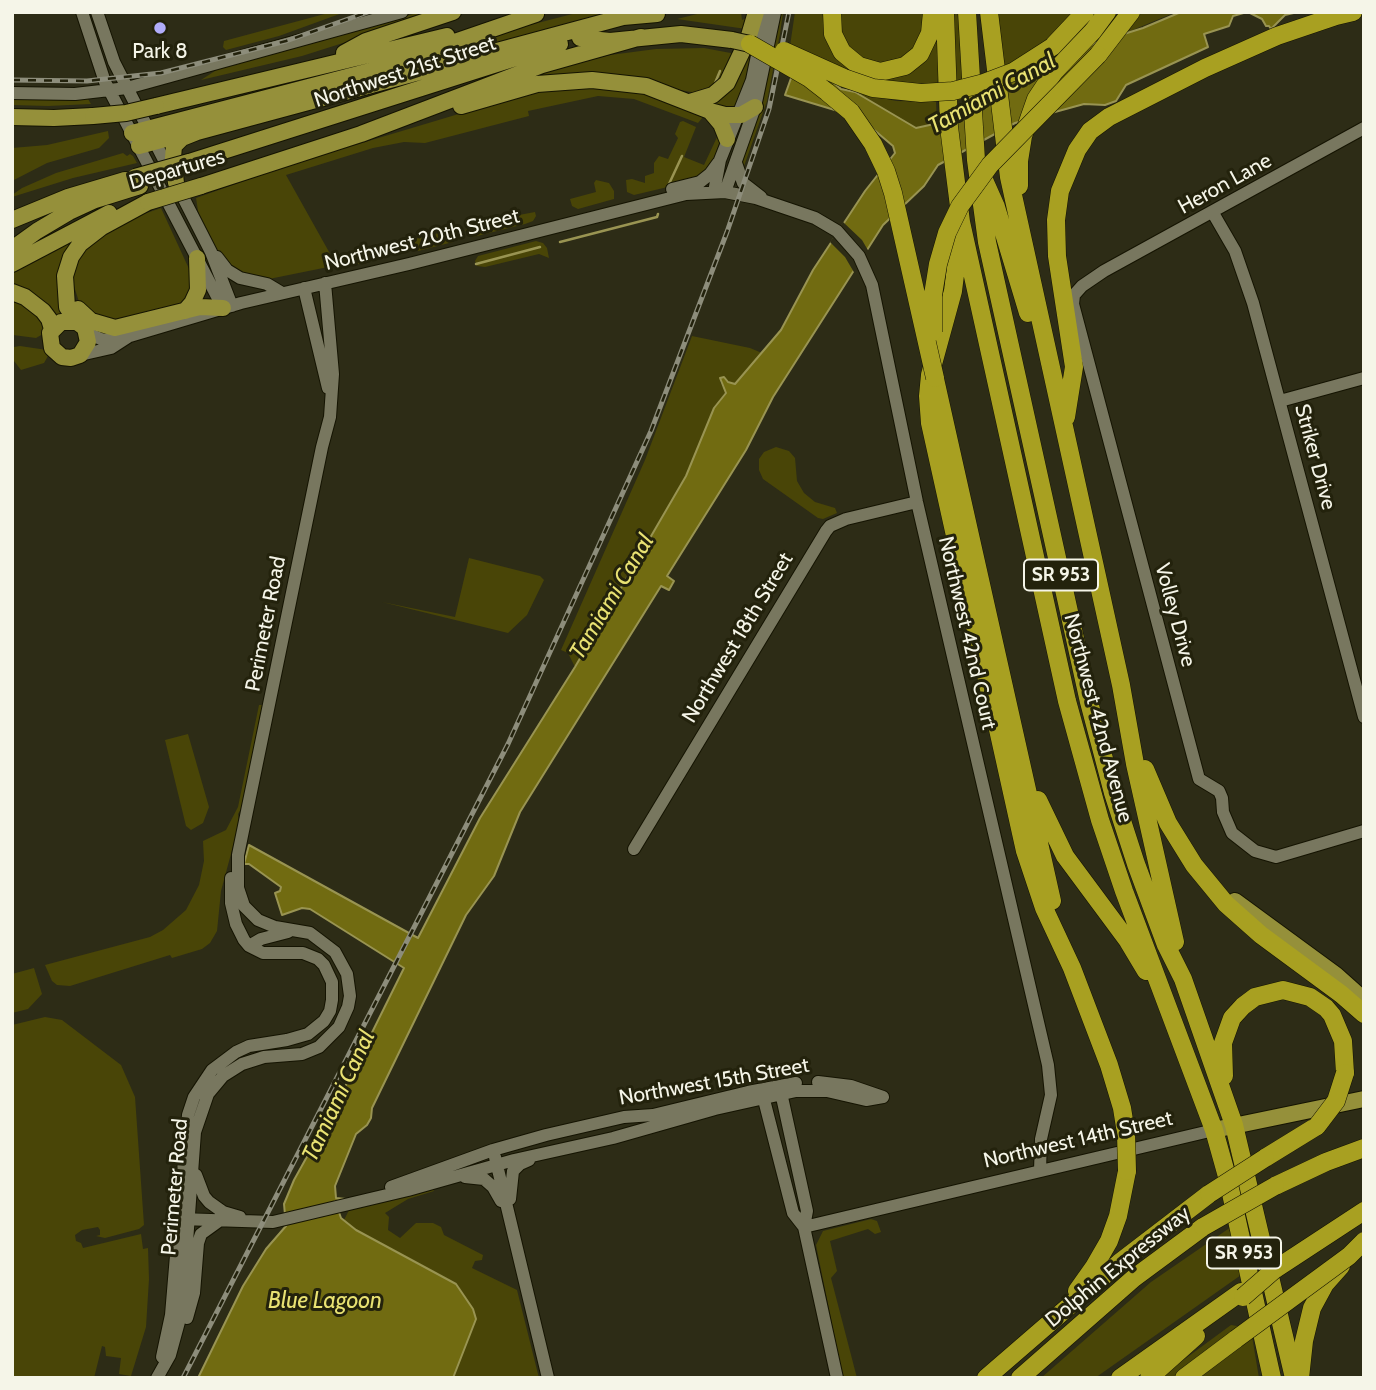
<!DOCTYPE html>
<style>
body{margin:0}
#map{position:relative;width:1376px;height:1390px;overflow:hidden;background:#2d2c16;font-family:Cabin,sans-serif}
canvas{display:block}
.frame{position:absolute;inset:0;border:14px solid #f5f5e8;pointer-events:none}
</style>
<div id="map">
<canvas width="1376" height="1390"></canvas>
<div class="frame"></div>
</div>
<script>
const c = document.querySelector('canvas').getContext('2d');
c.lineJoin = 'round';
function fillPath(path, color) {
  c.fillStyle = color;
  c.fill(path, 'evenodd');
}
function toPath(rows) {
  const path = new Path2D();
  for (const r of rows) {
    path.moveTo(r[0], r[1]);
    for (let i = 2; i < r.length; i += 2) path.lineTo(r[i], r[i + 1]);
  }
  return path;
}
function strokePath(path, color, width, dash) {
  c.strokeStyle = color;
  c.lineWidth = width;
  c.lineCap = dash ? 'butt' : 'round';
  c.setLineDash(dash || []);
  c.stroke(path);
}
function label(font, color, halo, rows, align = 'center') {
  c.font = font + ' Cabin,sans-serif';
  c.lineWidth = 6;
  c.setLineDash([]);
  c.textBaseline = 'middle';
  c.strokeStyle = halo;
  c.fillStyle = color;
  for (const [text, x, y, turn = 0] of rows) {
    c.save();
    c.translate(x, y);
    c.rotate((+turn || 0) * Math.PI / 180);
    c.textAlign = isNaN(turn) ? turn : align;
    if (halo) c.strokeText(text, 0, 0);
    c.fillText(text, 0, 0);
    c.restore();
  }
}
const green = toPath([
 [332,12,345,12,279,36,226,50,223,47,224,41],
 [420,12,441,12,302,56,201,80,218,69],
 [580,12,628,12,178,131,178,126,410,61,526,26],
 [705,12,741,12,742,20,747,18,746,29,677,19],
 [779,12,783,12,780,34,767,101,743,169,740,165],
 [795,12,827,12,829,38,882,77,938,30,939,72,937,84,885,82,840,68,790,46],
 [839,12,927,12,926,28,908,58,873,65,851,53,838,25],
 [951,12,959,12,964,79,963,98,957,101],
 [997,12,1073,12,1049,39,1026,56,1005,67],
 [1140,12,1176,12,1128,32],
 [704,48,736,54,715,88,697,93,674,89,514,85,543,72,610,55,656,49],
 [746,57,753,60,738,105,726,111,710,102],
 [606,86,633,88,714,120,721,138,709,171,693,181,634,195,627,192,626,180,632,179,645,183,645,176,654,173,654,163,659,156,668,159,678,138,675,134,680,122,683,121,696,127,684,157,704,165,718,135,713,121,703,117,698,123,634,99,598,96,528,111,529,116,425,143,404,142,373,148,286,175,333,259,372,251,371,260,364,264,343,264,264,280,234,270,217,252,199,217,196,198,295,163,522,95,559,88],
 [855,92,896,101,936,102,937,122,915,128],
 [12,99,88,99,91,104,48,106,12,105],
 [108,131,109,138,99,148,47,163,12,181,12,148,47,145],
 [123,153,127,156,130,154,133,156,137,163,73,178,12,197,12,195,22,188,56,173],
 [596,180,609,183,614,191,614,199,578,209,572,206,570,199,596,192,594,183],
 [161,208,190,271,190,294,180,305,115,321,95,317,79,302,74,286,74,269,80,254,102,233,138,216],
 [517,211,519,215,535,212,536,216,533,221,525,224,473,237,465,230,487,222,487,219,492,218,493,221,506,218,506,214],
 [455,229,458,231,458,235,453,242,418,251,410,247,415,239],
 [85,231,60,268,57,286,62,316,55,319,12,288,12,270],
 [536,241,543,243,547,248,549,258,539,254,485,267,477,266,475,261,478,256],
 [12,297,45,321,43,334,36,338,13,335],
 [692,336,750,348,762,353,735,384,728,381,724,377,720,382,726,392,714,408,686,476,575,667,568,653,561,650,645,460],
 [20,346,47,350,48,356,44,363,21,370,14,361,13,350,14,347],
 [776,447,789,451,795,458,797,481,804,493,815,502,835,508,837,513,823,519,818,518,763,479,759,470,759,459,764,452],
 [469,558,540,576,544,580,527,615,508,633,382,602,455,617],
 [259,705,262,705,242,807,238,814,239,824,221,891,217,931,210,943,202,949,172,958,170,955,70,986,57,985,52,981,45,965,150,937,163,930,186,910,199,885,204,861,203,841,226,830,238,807],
 [188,734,209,807,203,823,191,830,186,826,165,740],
 [34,968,42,994,28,1009,12,1013,12,974],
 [45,1017,62,1020,121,1065,135,1097,144,1225,139,1229,105,1238,96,1236,100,1235,100,1230,98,1227,82,1230,75,1235,76,1241,81,1243,83,1248,141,1234,143,1249,148,1248,149,1279,146,1327,131,1376,119,1374,121,1358,106,1356,105,1347,102,1346,94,1378,12,1378,12,1025],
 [433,1189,434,1191,408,1199,385,1213,389,1217,388,1230,400,1238,416,1223,433,1223,441,1227,444,1235,483,1255,482,1260,475,1261,472,1268,517,1290,539,1378,453,1378,476,1319,468,1301,456,1283,356,1230,344,1220,349,1210],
 [871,1219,877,1221,881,1232,875,1234,868,1229,830,1241,837,1271,831,1278,857,1378,843,1378,816,1245,823,1231],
 [1231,1227,1241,1275,1095,1378,1041,1378,1151,1282],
 [1231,1325,1243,1327,1252,1336,1259,1378,1159,1378]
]);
const water = toPath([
 [1181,12,1247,12,1233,16,1229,26,1204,34,1208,47,1126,85,1116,101,1105,105,1084,104,1015,123,938,165,924,186,883,225,773,397,746,450,667,576,674,581,669,590,661,586,520,812,494,876,466,915,372,1108,371,1118,367,1125,356,1134,335,1186,336,1198,346,1199,335,1201,341,1218,356,1230,456,1284,473,1309,476,1319,453,1378,198,1378,243,1286,266,1249,286,1226,284,1204,294,1180,339,1099,404,968,310,909,302,908,282,915,275,893,280,891,281,887,249,864,244,864,249,845,418,938,480,818,575,667,686,476,714,408,726,393,720,378,724,377,728,382,735,384,781,330,813,270,865,191,895,153,893,146,873,129,838,111,785,95,800,53,841,89,855,92,916,128,934,124,989,92,1095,43,1143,28,1181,12],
 [1248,12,1298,12,1285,15,1271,29,1269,26,1266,26,1262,19,1248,12]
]);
const pier = toPath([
 [843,222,862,240,869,252,855,274,845,257,830,242]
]);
const stream = toPath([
 [715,83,720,71],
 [669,184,682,156],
 [560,242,657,217,658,214],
 [476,264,540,247]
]);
const minor = toPath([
 [82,12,105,82,223,308],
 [97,12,114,62,211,252,232,306],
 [12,93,75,94,127,88,402,12],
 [1364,128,1104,271,1082,286,1074,295,1073,304,1199,779,1219,791,1222,798,1223,812,1232,833,1255,851,1276,857,1364,831],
 [736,163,743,183,761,197],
 [672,189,700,182,710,174,718,163],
 [714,192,720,160,752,80,766,12],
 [725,192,755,107,775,12],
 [1213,213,1235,251,1253,303,1364,717],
 [217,257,227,270,240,278,267,284,282,293],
 [304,288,328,388],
 [87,333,103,340,130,336,241,303,409,264,686,194,725,192,756,198,815,218,837,231,859,256,872,285,917,502,1048,1065,1051,1095,1041,1139,1040,1171],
 [80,355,111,348,128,337],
 [1280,401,1364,378],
 [634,849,826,531,830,526,846,519,917,502],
 [249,946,261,939,288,932],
 [818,1082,851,1086,883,1097],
 [780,1088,807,1211,804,1227],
 [762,1092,793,1213,804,1227,837,1378],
 [495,1157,548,1378],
 [196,1175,204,1196,209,1202,223,1212,240,1217],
 [465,1177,484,1179,493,1187,501,1201],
 [391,1187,493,1150,546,1135,624,1117,653,1115,748,1092,796,1083],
 [510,1199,513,1171,520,1164,529,1160],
 [180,1219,273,1222,408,1190,514,1160,613,1138,715,1109,796,1091,827,1091,866,1100,883,1097],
 [804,1227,1214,1130],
 [187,1318,194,1293,198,1243,201,1234,219,1221],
 [162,1357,171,1315,186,1136,188,1115,194,1097,212,1070,236,1052,249,1046,287,1040,308,1034,324,1021,330,1011,332,1000,332,982,324,965,318,959,303,953,263,953,249,946,244,940,236,924,231,903,231,878],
 [157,1378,170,1355,182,1311,195,1132,208,1094,223,1076,242,1064,264,1057,302,1054,319,1047,339,1027,348,1007,350,996,347,974,335,952,310,933,275,927,258,920,244,906,238,888,238,855,322,447,330,417,333,374,325,283]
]);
const major = toPath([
 [580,38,610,41,681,34,732,40],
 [344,53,366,41,453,12],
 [690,102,713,95,727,83,748,39,756,12],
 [156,106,447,36],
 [461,106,537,84,592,80,646,86,710,111,725,115,741,115,755,107],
 [710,111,721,124,727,139],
 [12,117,54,118,93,116],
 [132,133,370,71,536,14],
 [139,146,187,133],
 [189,162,560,44],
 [176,183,173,158,174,146,182,138,197,132,623,17,657,14],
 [201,186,361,134,542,65,641,37],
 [12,220,68,197,125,180],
 [12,249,37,231,69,212,95,200,140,186],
 [12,264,109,213],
 [12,292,25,297,43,311,49,319,52,329],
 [78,309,91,321,115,328,200,307,223,308],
 [185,311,192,303,198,290,197,258],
 [77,322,61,322,50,333,52,348,62,357,71,358,80,355,88,342,85,328,77,322,67,307,65,276,71,257,80,244,102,227,148,202],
 [1235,901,1336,975,1364,1000],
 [1214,1130,1364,1099]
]);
const highway = toPath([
 [832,12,833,34,842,52,859,66,880,72,905,66,920,54,930,33,932,12],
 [945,12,949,127,961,222,1067,701,1100,820,1124,891,1214,1130,1228,1180,1272,1378],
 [967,12,976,160,987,242,1089,702,1113,793,1136,864,1166,945,1183,979,1234,1125,1294,1378],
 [989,12,1009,177,1121,685,1135,764,1175,942],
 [1052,47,1085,12],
 [1098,55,1131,12],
 [984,180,996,207,1028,313],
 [1019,186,1019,161,1023,136,1036,99,1054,72,1093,31,1107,12],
 [959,243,953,291,930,375,928,396,930,423,1025,851,1044,908,1072,968,1109,1065,1122,1108,1126,1133],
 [935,379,1052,901],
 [1066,417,1074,367,1057,256,1056,220,1060,191,1077,150,1090,131,1109,117,1205,68,1277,36,1336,16,1353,12],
 [1145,769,1168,823,1194,865,1226,904,1261,935,1341,994,1364,1014],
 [1038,800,1065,856,1128,941,1146,971],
 [1224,1076,1223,1043,1232,1018,1243,1006,1255,997,1283,990,1310,997,1326,1008,1332,1015,1343,1041,1345,1073],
 [1265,1158,1317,1126],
 [1275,1186,1326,1162,1364,1148],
 [1274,1270,1364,1211],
 [1077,1291,1094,1267,1109,1241,1118,1216,1127,1171],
 [986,1378,1119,1263,1209,1194],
 [1020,1378,1134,1278,1203,1227],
 [1120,1378,1241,1292],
 [1149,1378,1196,1336],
 [1184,1378,1236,1339],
 [1300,1378,1304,1341,1312,1308,1325,1284,1341,1266]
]);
const rail = toPath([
 [12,80,87,81,161,73,286,41,368,12],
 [183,1378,508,744,651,431,727,232,769,109,789,12]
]);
const majorBridge = toPath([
 [732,40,750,44],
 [93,116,126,113,156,106],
 [135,177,189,162],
 [148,202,201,186]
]);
const highwayBridge = toPath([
 [750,44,809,78,827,92,851,112,873,144,886,171,893,193,935,378],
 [784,51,844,78,873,88,921,93,953,91,984,83,1013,72,1052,47],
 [933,332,933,295,938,264,947,233,960,206,990,165,1098,55],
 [1317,1126,1336,1101,1345,1073],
 [1126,1133,1127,1171],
 [1209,1194,1265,1158],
 [1203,1227,1275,1186],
 [1243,1297,1274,1270],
 [1236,1339,1349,1256,1364,1241]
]);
const markers = [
 [160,28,7,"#b1adfa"]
];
const shields = [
 [1061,575,74],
 [1244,1253,74]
];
const shieldNames = [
 ["SR 953",1061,575],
 ["SR 953",1244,1253]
];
const poiNames = [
 ["Park 8",160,52]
];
const streetNames = [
 ["Northwest 21st Street",405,72,-18],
 ["Departures",177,170,-16],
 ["Heron Lane",1225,184,-29],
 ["Northwest 20th Street",422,240,-14],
 ["Striker Drive",1315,457,75],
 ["Volley Drive",1175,615,75],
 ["Perimeter Road",266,624,-79],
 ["Northwest 42nd Court",967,633,77],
 ["Northwest 18th Street",738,638,-59],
 ["Northwest 42nd Avenue",1098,718,75],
 ["Northwest 15th Street",714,1082,-10],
 ["Northwest 14th Street",1078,1140,-13],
 ["Perimeter Road",175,1187,-85],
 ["Dolphin Expressway",1118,1267,-39]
];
const waterNames = [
 ["Tamiami Canal",992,94,-29],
 ["Tamiami Canal",612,597,-59],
 ["Tamiami Canal",339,1096,-65],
 ["Blue Lagoon",325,1301]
];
fillPath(green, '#494507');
fillPath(water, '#716b11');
strokePath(water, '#999452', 2);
fillPath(pier, '#2d2c16');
strokePath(stream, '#999452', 2.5);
strokePath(minor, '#151402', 14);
strokePath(major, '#151402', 18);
strokePath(highway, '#151402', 19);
strokePath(minor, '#78775f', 12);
strokePath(major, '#95903a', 16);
strokePath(highway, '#a8a021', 18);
strokePath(rail, '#8d8d7b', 5);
strokePath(rail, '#23220c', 2.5, [8]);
strokePath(majorBridge, '#151402', 18, []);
strokePath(highwayBridge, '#151402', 19, []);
strokePath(majorBridge, '#95903a', 16);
strokePath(highwayBridge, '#a8a021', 18);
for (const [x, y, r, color] of markers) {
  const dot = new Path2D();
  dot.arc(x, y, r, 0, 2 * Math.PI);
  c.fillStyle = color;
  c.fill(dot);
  strokePath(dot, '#23220c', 2.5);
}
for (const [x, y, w] of shields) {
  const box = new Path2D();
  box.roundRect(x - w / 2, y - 15.5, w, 31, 5);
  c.fillStyle = '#23220c';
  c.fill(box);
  strokePath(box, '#f5f5e8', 2);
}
label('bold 19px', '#f5f5e8', null, shieldNames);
label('21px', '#f5f5e8', '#23220c', poiNames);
label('21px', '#f5f5e8', '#23220c', streetNames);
label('italic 23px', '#e9e272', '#23220c', waterNames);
</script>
